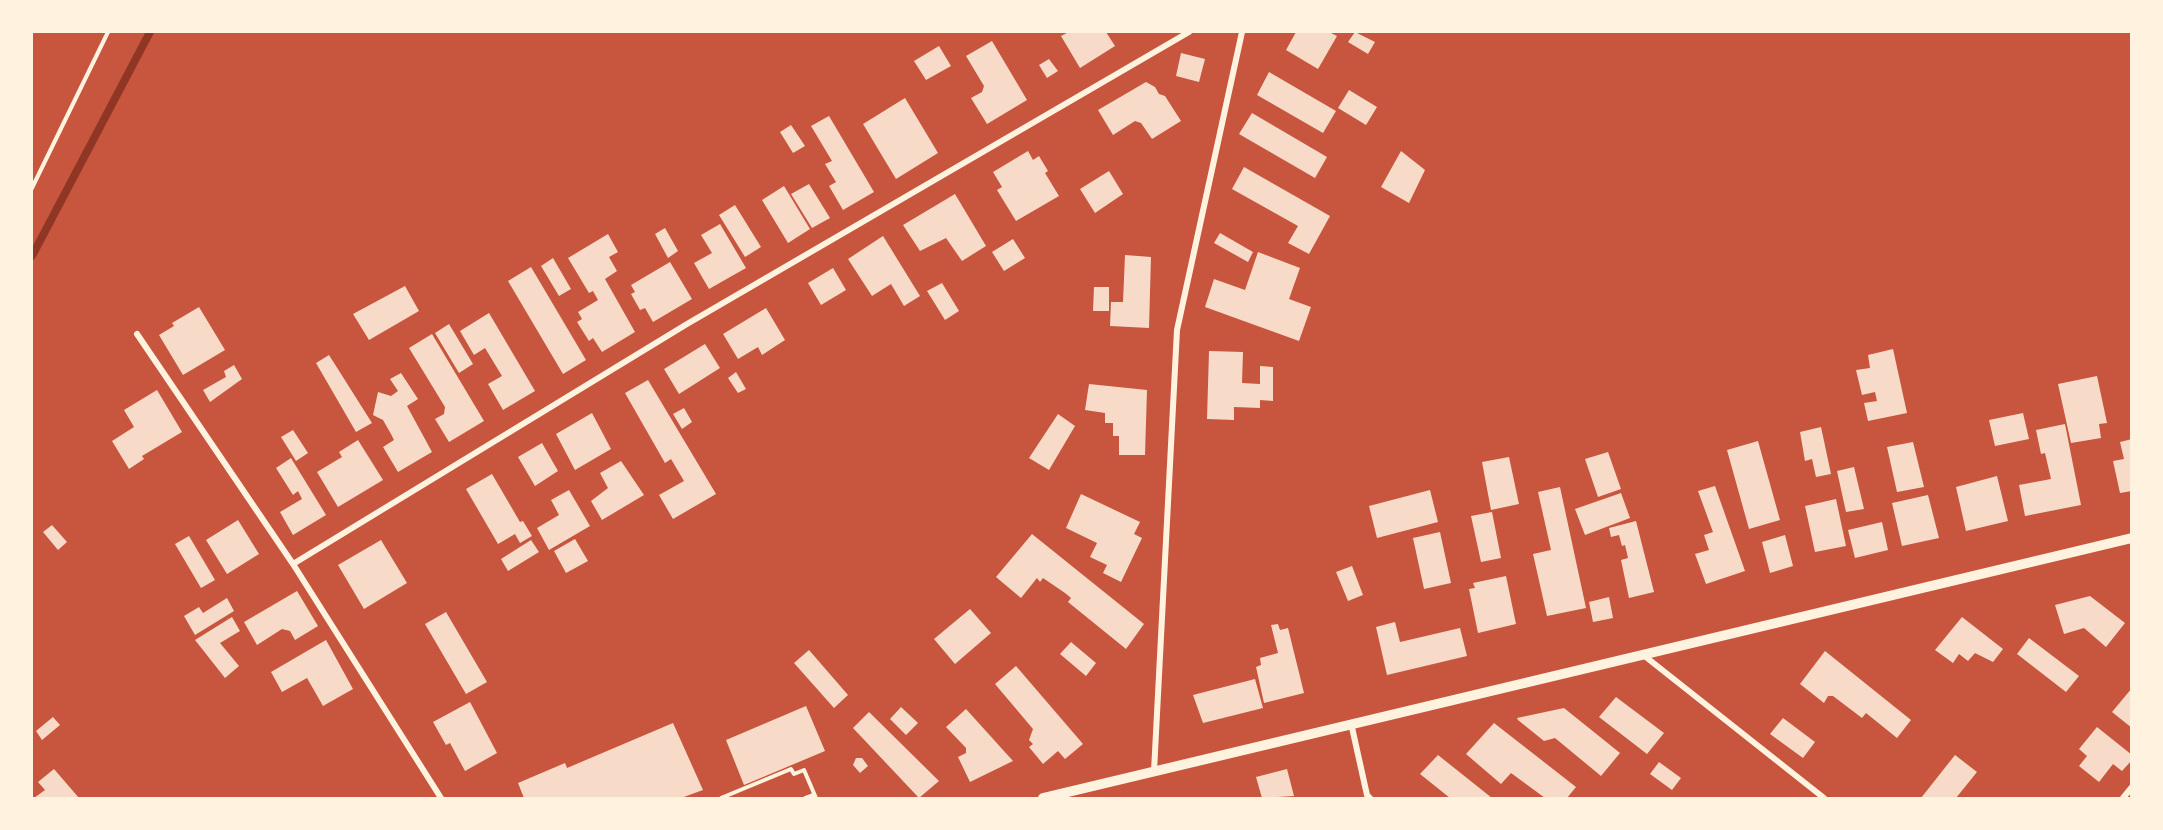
<!DOCTYPE html>
<style>
body{margin:0}
#map{position:relative;width:2163px;height:830px;overflow:hidden;background:#c8553d;font-family:"Fira Sans",sans-serif}
canvas{display:block}
.frame{position:absolute;inset:0;border:33px solid #fff3e0;pointer-events:none}
</style>
<div id="map">
<canvas width="2163" height="830"></canvas>
<div class="frame"></div>
</div>
<script>
const c = document.querySelector('canvas').getContext('2d');
c.lineJoin = 'round';
function toPath(rows) {
  const path = new Path2D();
  for (const r of rows) {
    path.moveTo(r[0], r[1]);
    for (let i = 2; i < r.length; i += 2) path.lineTo(r[i], r[i + 1]);
  }
  return path;
}
function strokePath(path, color, width, dash) {
  c.strokeStyle = color;
  c.lineWidth = width;
  c.lineCap = dash ? 'butt' : 'round';
  c.setLineDash(dash || []);
  c.stroke(path);
}
function fillPath(path, color) {
  c.fillStyle = color;
  c.fill(path, 'evenodd');
}
const stream = toPath([
 [32,256,150,32]
]);
const building = toPath([
 [1069,32,1106,32,1115,46,1080,68,1061,36],
 [1296,32,1329,32,1337,36,1318,69,1286,50],
 [1355,32,1375,42,1368,54,1348,42],
 [992,41,1027,100,987,124,971,98,982,92,984,86,966,56],
 [939,46,951,66,926,80,914,61],
 [1181,53,1205,59,1199,82,1176,76],
 [1049,59,1058,71,1047,78,1039,65],
 [1269,72,1336,111,1323,133,1257,95],
 [1146,82,1155,87,1159,94,1165,96,1181,121,1152,139,1141,123,1135,121,1113,135,1098,110],
 [1349,90,1377,107,1366,125,1338,108],
 [905,98,938,153,896,179,863,124],
 [1252,113,1327,157,1315,178,1239,134],
 [829,116,874,192,843,210,829,186,836,182,825,164,832,161,811,126],
 [791,125,805,146,793,153,780,132],
 [1028,151,1033,160,1039,156,1048,171,1045,173,1059,196,1016,221,997,190,1002,187,993,172],
 [1401,151,1425,170,1409,203,1381,187],
 [1244,167,1330,216,1309,254,1288,243,1298,226,1232,189],
 [1109,171,1123,194,1095,213,1080,189],
 [809,184,830,218,812,228,791,194],
 [784,186,810,229,788,243,762,200],
 [955,194,986,246,962,261,946,238,920,251,903,225],
 [735,205,761,247,745,257,719,215],
 [720,224,746,268,709,289,694,263,712,253,701,235],
 [665,228,678,251,668,258,655,234],
 [1220,233,1253,252,1248,262,1214,243],
 [608,234,618,252,609,257,617,271,605,279,635,332,602,352,593,338,589,341,577,322,582,319,578,312,598,300,593,291,589,293,568,258],
 [883,236,920,296,904,306,891,284,872,296,848,259],
 [1013,239,1025,258,1004,271,992,252],
 [1258,252,1300,268,1289,299,1311,307,1299,341,1205,307,1214,279,1245,290],
 [1125,255,1151,257,1149,328,1110,326,1111,302,1123,302],
 [553,258,571,289,559,296,541,266],
 [670,262,692,299,653,322,645,308,640,310,631,294,635,292,631,285],
 [531,267,586,360,563,374,508,281],
 [833,268,846,290,821,305,808,283],
 [942,283,959,311,945,320,927,291],
 [405,286,419,311,369,340,353,314],
 [1094,287,1109,287,1109,311,1093,311],
 [199,307,225,350,183,375,159,335,174,326,172,323],
 [766,308,785,340,762,355,758,347,738,359,723,334],
 [489,313,535,391,503,410,488,384,502,376,485,348,474,355,460,331],
 [449,324,473,364,459,373,435,333],
 [432,334,484,421,449,442,435,419,444,414,445,407,409,348],
 [705,344,720,368,679,394,664,369],
 [1893,349,1907,413,1868,421,1864,403,1877,401,1875,392,1862,395,1856,370,1870,368,1868,355],
 [1209,351,1243,352,1242,383,1260,384,1260,366,1273,367,1273,401,1260,400,1260,408,1234,407,1234,420,1207,419],
 [329,355,372,423,356,432,316,363],
 [234,365,242,379,210,402,203,390,226,377,224,371],
 [736,372,746,389,738,393,728,378],
 [401,373,418,399,407,406,432,452,398,472,383,447,394,440,391,434,383,420,373,415,378,392,391,396,398,391,390,379],
 [2097,376,2107,423,2099,424,2101,438,2071,443,2058,384],
 [648,380,716,494,673,519,659,495,684,481,671,459,665,463,625,393],
 [1089,384,1147,390,1145,455,1119,455,1119,436,1113,436,1113,423,1105,423,1105,413,1085,410],
 [157,390,182,432,142,456,144,459,129,469,112,441,134,427,124,410],
 [684,408,692,422,682,429,673,414],
 [592,413,611,449,575,470,556,434],
 [2023,413,2029,439,1995,446,1989,420],
 [1058,414,1075,426,1049,470,1029,458],
 [2065,424,2081,505,2025,516,2019,485,2051,479,2045,453,2041,454,2036,430],
 [1821,427,1831,474,1816,477,1812,459,1805,461,1800,432],
 [293,430,308,453,296,461,281,437],
 [2132,439,2132,491,2120,493,2113,461,2124,459,2120,442],
 [358,440,383,480,338,507,317,472,342,457,339,452],
 [1758,441,1780,520,1749,529,1727,450],
 [1913,442,1924,487,1897,492,1887,447],
 [542,443,558,471,535,486,518,457],
 [1608,452,1621,489,1598,497,1585,459],
 [1509,457,1519,504,1491,510,1482,462],
 [291,458,326,515,293,535,280,512,302,499,298,491,293,495,276,468],
 [621,461,644,495,602,520,591,501,608,488,600,473],
 [1854,467,1864,509,1846,512,1837,471],
 [492,474,520,522,523,521,532,536,520,543,515,534,498,544,466,489],
 [1997,476,2008,521,1966,531,1956,487],
 [1715,486,1745,571,1706,584,1695,554,1709,550,1704,535,1713,532,1698,491],
 [1560,487,1586,608,1547,616,1533,554,1551,550,1538,492],
 [569,490,590,526,549,550,537,528,559,515,551,500],
 [1430,490,1438,522,1377,538,1369,506],
 [1621,493,1630,518,1585,535,1575,509],
 [1081,494,1140,522,1134,534,1142,538,1121,582,1103,573,1107,565,1090,557,1097,543,1066,528],
 [1928,495,1939,538,1902,546,1892,503],
 [1836,499,1846,546,1815,552,1805,506],
 [1492,512,1501,558,1481,562,1471,516],
 [238,520,259,554,227,574,206,540],
 [1636,521,1654,592,1629,598,1621,560,1628,558,1625,545,1622,546,1619,535,1611,537,1609,528],
 [1882,522,1888,550,1855,558,1848,530],
 [52,525,67,542,58,550,43,532],
 [1440,532,1451,583,1424,589,1413,538],
 [1032,534,1144,624,1126,649,1068,602,1071,598,1065,593,1043,578,1040,582,1037,578,1021,598,996,577],
 [1785,535,1793,566,1770,573,1762,542],
 [189,536,215,580,201,588,175,544],
 [575,539,588,561,566,573,554,551],
 [381,540,407,583,364,609,338,565],
 [531,540,539,552,508,571,501,559],
 [1352,566,1363,595,1348,601,1336,572],
 [1506,576,1516,624,1478,633,1469,589,1475,588,1473,583],
 [297,591,318,626,295,640,290,631,282,629,257,645,244,622],
 [2090,596,2125,623,2106,647,2084,628,2064,634,2055,605],
 [1609,597,1613,618,1593,622,1589,602],
 [227,598,234,611,195,635,184,616,199,607,203,613],
 [970,609,991,633,955,664,934,639],
 [446,612,487,682,466,694,425,624],
 [232,617,240,631,220,643,239,666,225,678,195,640],
 [1962,617,2003,649,1993,662,1975,653,1968,661,1959,654,1953,663,1935,650],
 [1395,622,1400,642,1460,628,1467,656,1387,675,1376,627],
 [1278,624,1280,630,1288,628,1304,693,1264,703,1256,667,1261,665,1260,658,1278,653,1271,625],
 [2029,638,2079,676,2066,692,2017,654],
 [326,640,353,689,323,706,307,678,282,692,271,672],
 [1071,642,1096,663,1086,676,1060,654],
 [809,650,848,695,834,708,794,663],
 [1825,651,1911,720,1897,738,1866,713,1862,718,1833,696,1828,696,1824,703,1800,684],
 [1016,666,1083,744,1065,759,1058,751,1043,764,1029,747,1033,744,1029,740,1033,729,995,684],
 [1255,679,1263,708,1203,723,1193,695],
 [2132,688,2132,728,2112,712],
 [1616,697,1664,733,1647,754,1599,717],
 [470,702,497,753,465,771,450,743,446,745,433,722],
 [806,706,825,751,744,785,726,740],
 [901,707,918,723,906,735,890,719],
 [1564,708,1620,753,1601,776,1555,738,1544,741,1518,720,1517,718],
 [966,709,1013,761,970,782,958,757,966,753,966,748,946,727],
 [869,712,939,781,919,798,853,728],
 [53,717,60,725,42,740,36,731],
 [1783,718,1815,742,1803,758,1770,734],
 [673,723,703,790,681,798,524,798,518,783,565,763,567,768],
 [1494,723,1576,787,1567,798,1545,798,1511,773,1501,784,1466,754],
 [2097,727,2132,755,2132,760,2122,771,2113,764,2099,782,2079,766,2087,756,2079,749],
 [1438,755,1492,798,1450,798,1420,774],
 [1955,755,1977,772,1956,798,1921,798],
 [856,758,862,758,868,766,860,773,853,765],
 [1659,762,1681,778,1672,790,1650,774],
 [54,769,79,798,34,798,45,790,38,782],
 [1287,769,1294,796,1262,798,1256,777]
]);
const path = toPath([
 [32,188,108,32],
 [721,798,791,769,794,774,804,770,816,798],
 [805,798,813,795]
]);
const minor = toPath([
 [137,334,293,564,441,798],
 [293,564,687,324,1189,32],
 [1642,654,1824,798],
 [1351,723,1367,795,1370,798],
 [1154,771,1177,330,1242,32],
 [2123,798,2132,787]
]);
const tertiary = toPath([
 [1043,798,2132,538]
]);
strokePath(stream, '#8f3625', 8);
fillPath(building, '#f7dbc8');
strokePath(path, '#fff3e0', 4);
strokePath(minor, '#fff3e0', 6);
strokePath(tertiary, '#fff3e0', 10);
</script>
